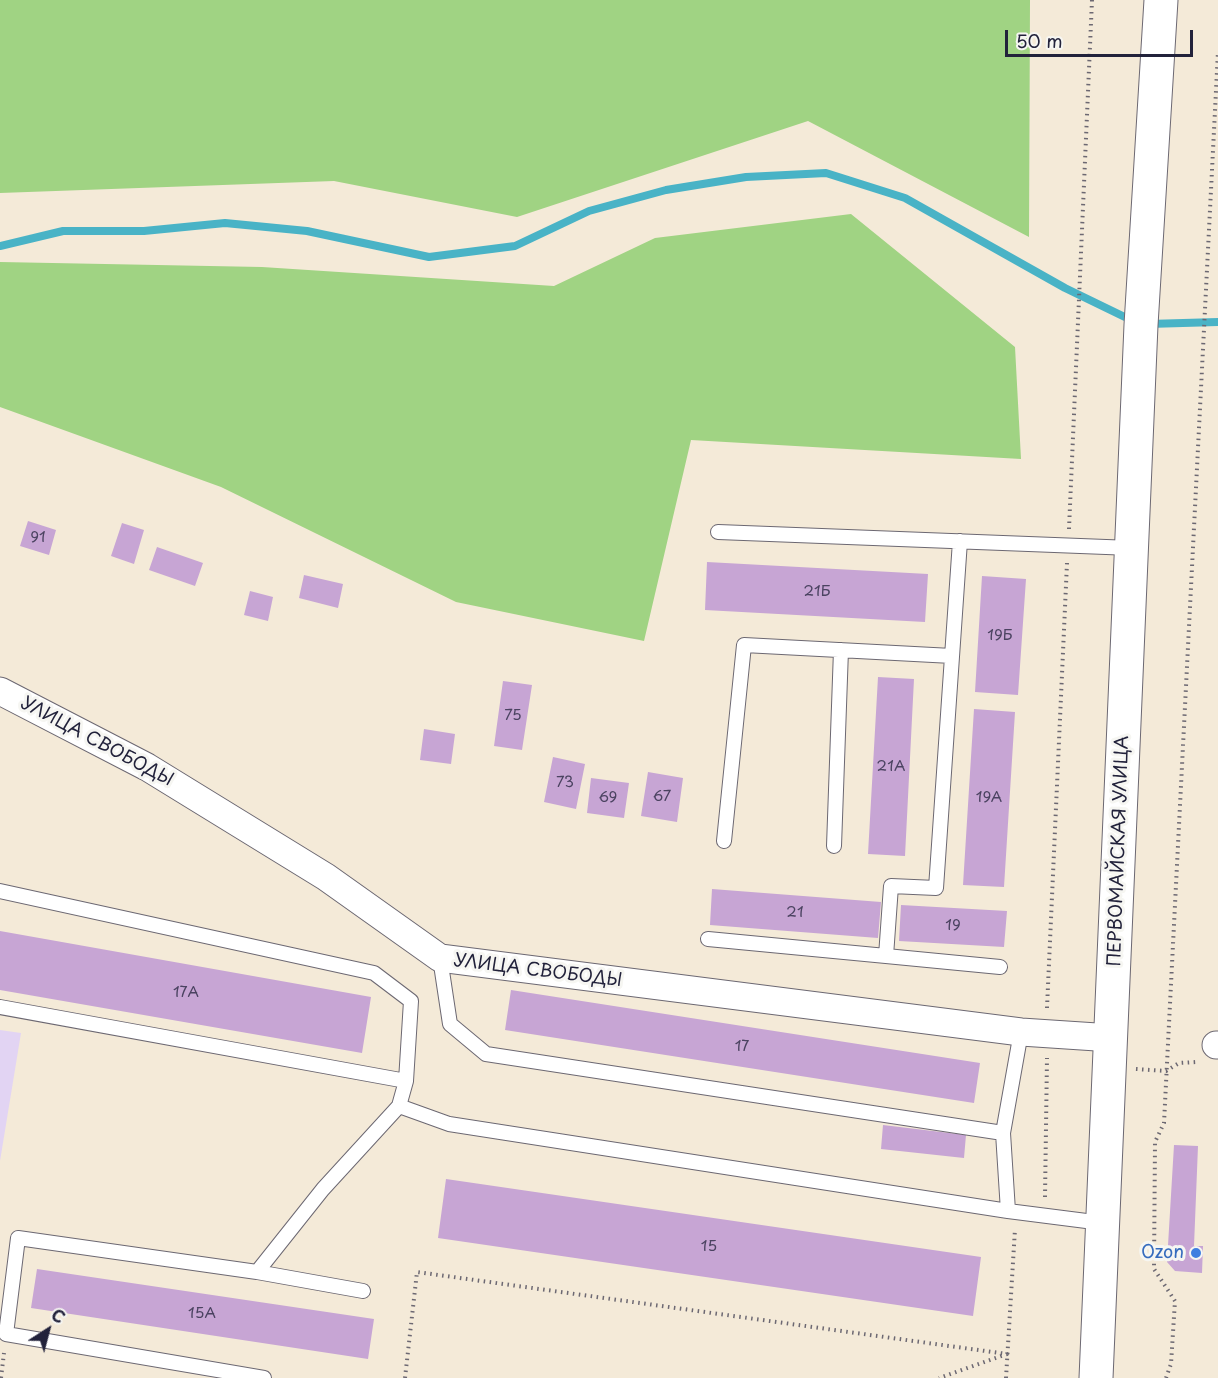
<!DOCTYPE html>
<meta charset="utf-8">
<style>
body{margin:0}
#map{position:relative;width:1218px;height:1378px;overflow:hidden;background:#f4ead8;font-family:"Playpen Sans",sans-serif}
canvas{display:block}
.north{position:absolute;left:18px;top:1300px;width:60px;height:60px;-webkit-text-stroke:4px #f6f6f2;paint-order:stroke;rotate:36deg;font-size:16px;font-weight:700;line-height:24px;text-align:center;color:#22223b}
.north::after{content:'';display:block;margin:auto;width:21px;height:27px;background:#22223b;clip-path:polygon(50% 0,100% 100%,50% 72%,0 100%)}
.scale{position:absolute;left:1005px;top:30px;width:188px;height:27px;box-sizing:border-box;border:3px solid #22223b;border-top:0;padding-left:8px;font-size:18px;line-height:21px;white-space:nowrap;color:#22223b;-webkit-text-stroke:4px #f6f6f2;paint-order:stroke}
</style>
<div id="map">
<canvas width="1218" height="1378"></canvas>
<div class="north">С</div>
<div class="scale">50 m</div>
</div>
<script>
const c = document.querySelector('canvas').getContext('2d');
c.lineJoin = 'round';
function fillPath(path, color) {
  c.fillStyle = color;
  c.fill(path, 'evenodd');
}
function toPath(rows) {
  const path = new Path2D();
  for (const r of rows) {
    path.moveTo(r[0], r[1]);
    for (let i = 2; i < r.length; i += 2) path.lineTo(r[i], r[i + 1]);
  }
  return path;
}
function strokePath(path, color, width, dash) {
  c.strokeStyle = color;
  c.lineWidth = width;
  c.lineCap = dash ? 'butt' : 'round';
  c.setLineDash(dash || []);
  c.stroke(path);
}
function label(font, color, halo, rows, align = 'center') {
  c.font = font + ' "Playpen Sans",sans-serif';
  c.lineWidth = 6;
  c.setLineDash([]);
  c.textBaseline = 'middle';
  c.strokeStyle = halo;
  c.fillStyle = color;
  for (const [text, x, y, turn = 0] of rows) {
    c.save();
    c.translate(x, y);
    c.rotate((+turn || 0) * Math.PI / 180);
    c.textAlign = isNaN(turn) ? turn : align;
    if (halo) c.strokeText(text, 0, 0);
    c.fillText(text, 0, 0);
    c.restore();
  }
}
const built = toPath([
 [0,1030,21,1033,0,1161]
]);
const green = toPath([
 [0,0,1030,0,1029,237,808,121,517,217,334,181,0,193],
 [851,214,1015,347,1021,459,691,440,644,641,456,602,221,487,0,407,0,262,262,267,554,286,655,238]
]);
const stream = toPath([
 [0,246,63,231,144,231,225,223,307,231,429,257,515,246,589,211,666,190,746,177,826,173,905,198,1065,288,1133,321],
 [1148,324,1218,322]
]);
const building = toPath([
 [28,521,56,530,49,555,20,546],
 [122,523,144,530,134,564,111,556],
 [157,547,203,563,195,586,149,570],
 [707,562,928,574,925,622,705,610],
 [304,575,343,584,338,608,299,598],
 [982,576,1026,579,1018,695,975,692],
 [250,591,273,597,268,621,244,615],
 [878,677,914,679,905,856,868,854],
 [503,681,532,685,522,750,494,746],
 [974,709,1015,712,1004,887,963,885],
 [424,729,455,734,451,764,420,760],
 [553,757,585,764,576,809,544,802],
 [648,772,683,778,677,822,641,816],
 [591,778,629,783,624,818,587,813],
 [712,889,881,902,878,938,710,925],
 [901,905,1007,911,1004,947,899,941],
 [0,931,371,997,362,1053,0,990],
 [511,990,980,1063,974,1103,505,1030],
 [883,1125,966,1135,964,1158,881,1149],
 [1174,1145,1198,1146,1194,1246,1203,1246,1202,1273,1175,1271,1167,1262],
 [446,1179,981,1257,973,1316,438,1238],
 [37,1269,374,1319,368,1359,31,1308]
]);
const path = toPath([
 [1069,529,1092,0],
 [1047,1008,1067,563],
 [1136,1069,1166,1071,1179,1063,1196,1062],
 [1045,1197,1047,1058],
 [1,1378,4,1353],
 [405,1378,417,1272,1007,1354,939,1378],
 [1006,1378,1015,1229],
 [1166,1378,1171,1364,1175,1301,1154,1269,1155,1142,1164,1123,1218,51]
]);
const lane = toPath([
 [718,532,1132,548],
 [724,841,744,645,952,656],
 [834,846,841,650],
 [0,891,374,973,411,1001,406,1081,399,1106,323,1189,257,1272],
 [708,939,886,956,891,886,936,888,960,541],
 [886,956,1000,967],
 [440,958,450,1024,486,1054,1003,1133,1008,1211,1102,1223],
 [0,1007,406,1081],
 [399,1106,449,1124,1008,1211],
 [1003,1133,1021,1032],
 [264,1378,6,1334,18,1238,257,1272,363,1291]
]);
const street = toPath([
 [0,691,147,767,326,877,440,958,1021,1032,1112,1038],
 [1216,1045,1218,1045]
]);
const secondary = toPath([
 [1096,1378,1141,325,1161,0]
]);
const markers = [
 [1196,1253,6,"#3f7fe0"]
];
const numberNames = [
 ["91",38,538],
 ["21Б",817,592],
 ["19Б",1000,636],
 ["75",513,716],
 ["21А",891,767],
 ["73",565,783],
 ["67",662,797],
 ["69",608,798],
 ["19А",989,798],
 ["21",795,913],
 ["19",953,926],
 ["17А",186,993],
 ["17",742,1047],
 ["15",709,1247],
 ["15А",202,1314]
];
const streetNames = [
 ["УЛИЦА СВОБОДЫ",97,742,28],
 ["ПЕРВОМАЙСКАЯ УЛИЦА",1119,851,-88],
 ["УЛИЦА СВОБОДЫ",538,971,7]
];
const shopNames = [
 ["Ozon",1184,1253]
];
fillPath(built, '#e2d4f3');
fillPath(green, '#a0d383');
strokePath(stream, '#49b3c6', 8);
fillPath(building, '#c7a5d4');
strokePath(lane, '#6c6872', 16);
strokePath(street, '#6c6872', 29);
strokePath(secondary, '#6c6872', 35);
strokePath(path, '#6c6872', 4, [1.5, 4.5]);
strokePath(lane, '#fff', 14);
strokePath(street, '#fff', 27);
strokePath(secondary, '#fff', 33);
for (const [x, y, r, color] of markers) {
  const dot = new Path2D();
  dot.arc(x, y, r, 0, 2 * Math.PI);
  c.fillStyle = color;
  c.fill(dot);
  strokePath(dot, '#f6f6f2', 2);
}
label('15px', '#4b4361', null, numberNames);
label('18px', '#22223b', '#f6f6f2', streetNames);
label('18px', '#366cbe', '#f6f6f2', shopNames, 'right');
</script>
